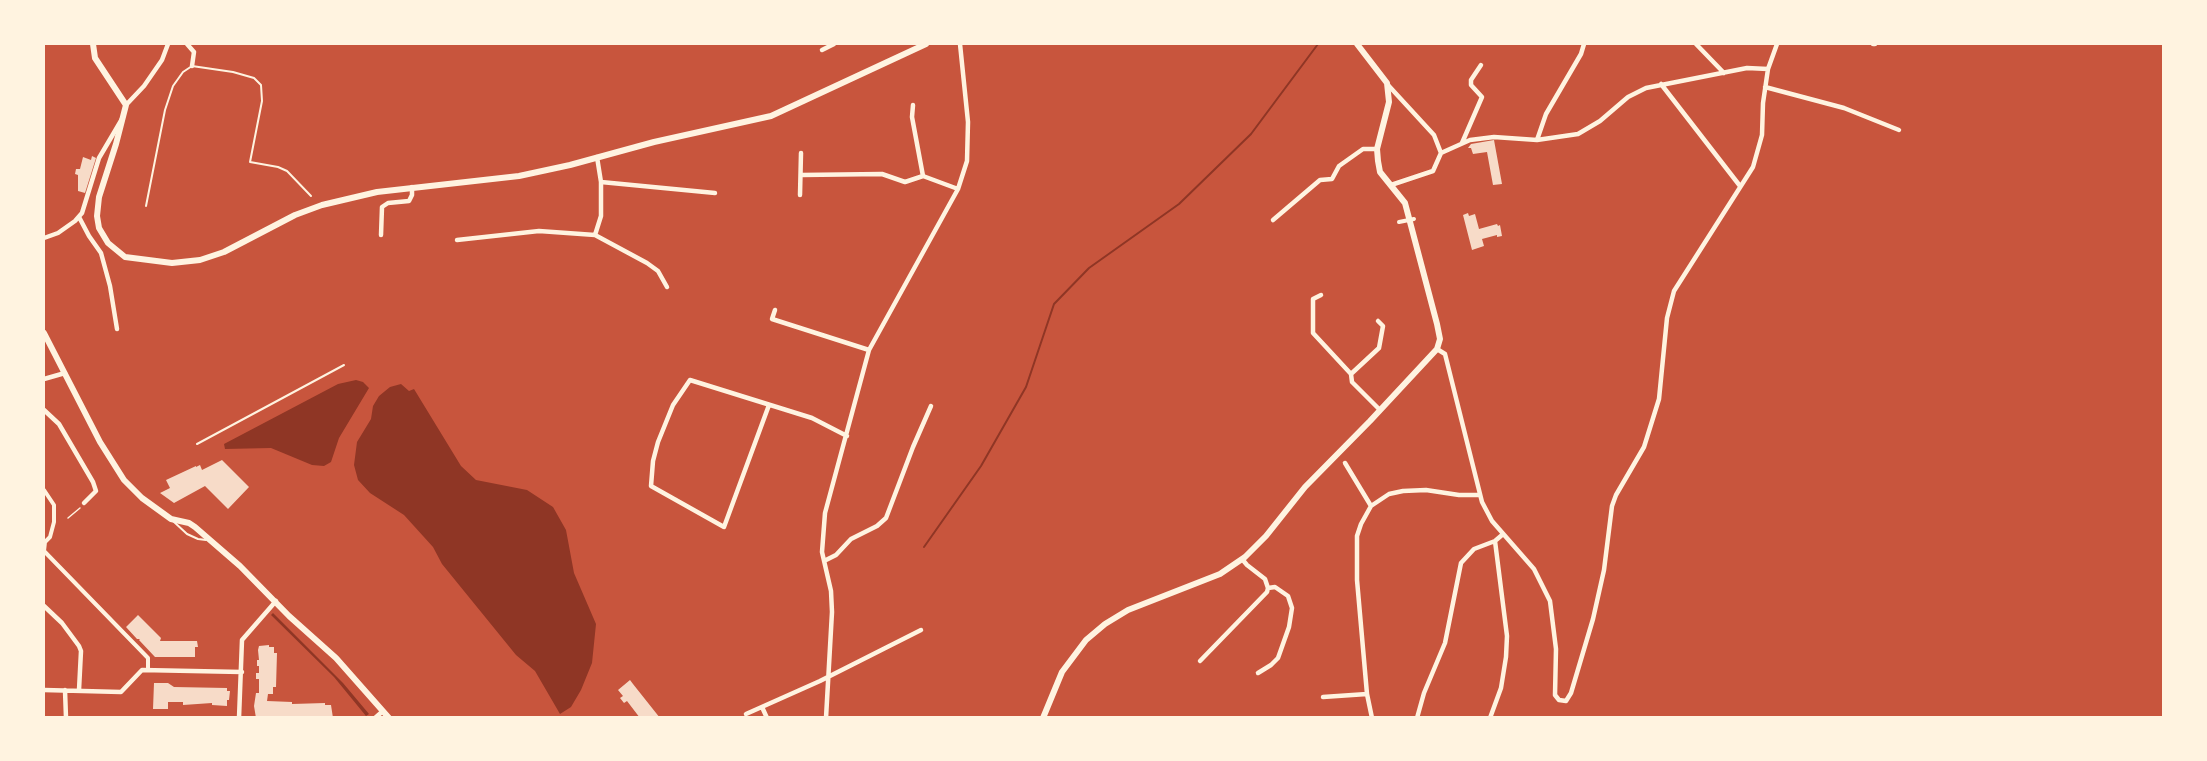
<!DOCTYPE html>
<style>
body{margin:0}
#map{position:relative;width:2207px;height:761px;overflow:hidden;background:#c8553d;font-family:Jost,sans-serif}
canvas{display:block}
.frame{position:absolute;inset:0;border:45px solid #fff3e0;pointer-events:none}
</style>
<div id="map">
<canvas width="2207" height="761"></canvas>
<div class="frame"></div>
</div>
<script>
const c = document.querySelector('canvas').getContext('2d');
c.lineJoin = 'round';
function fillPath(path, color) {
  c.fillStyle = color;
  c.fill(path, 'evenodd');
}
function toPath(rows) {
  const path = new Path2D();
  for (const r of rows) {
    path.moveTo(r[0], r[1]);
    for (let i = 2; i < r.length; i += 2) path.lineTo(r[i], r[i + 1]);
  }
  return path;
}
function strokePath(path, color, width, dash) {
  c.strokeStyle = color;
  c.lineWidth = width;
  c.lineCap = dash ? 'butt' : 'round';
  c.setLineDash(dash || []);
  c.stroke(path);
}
const water = toPath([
 [356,380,363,382,369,388,339,438,331,462,324,466,312,465,271,448,225,449,224,444,338,384],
 [401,384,409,391,414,389,461,466,476,480,527,490,553,507,566,530,574,573,596,624,592,663,581,690,571,707,560,714,535,671,516,655,442,564,433,547,404,515,370,493,358,480,354,465,357,442,371,419,373,406,379,396,390,387],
 [273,613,343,683,369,714,366,716,334,677,271,615]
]);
const stream = toPath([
 [924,547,981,466,1026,387,1054,304,1089,268,1179,204,1251,134,1318,44]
]);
const building = toPath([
 [1494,140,1502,184,1493,185,1487,152,1473,154,1471,148,1468,148,1471,144],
 [92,156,96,158,85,193,78,191,78,175,75,174,76,169,80,169,83,157,91,160],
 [1468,213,1469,216,1475,214,1479,229,1497,224,1498,226,1500,225,1502,236,1497,237,1497,235,1482,239,1484,246,1472,250,1463,215],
 [222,460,249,487,228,509,205,486,174,503,160,493,170,488,166,480,196,466,196,467,200,465,202,470],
 [138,615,161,638,160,641,197,641,198,647,195,647,195,657,155,657,139,640,140,639,137,639,126,627],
 [269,645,269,647,274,647,274,653,277,653,276,687,273,687,273,694,268,694,267,701,292,702,292,704,325,703,325,705,331,705,333,718,256,718,254,706,256,693,259,693,259,679,256,679,256,673,259,673,259,666,257,666,257,660,259,660,258,650,259,646],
 [630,680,633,684,660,718,640,718,627,701,624,703,620,698,623,696,618,690],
 [154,683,168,683,174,687,227,688,227,691,230,691,229,700,227,700,227,706,212,705,212,703,183,705,183,702,168,702,168,709,153,709]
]);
const path = toPath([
 [68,518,80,508]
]);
const service = toPath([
 [146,206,165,110,173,86,183,72,192,66,233,72,254,78,261,85,262,101,250,162,278,167,287,171,311,196],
 [197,444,344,365],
 [173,521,187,534,198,539,206,540]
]);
const pedestrian = toPath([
 [1399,222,1414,219],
 [44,490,54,505,54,522,50,537,45,542,44,551,148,658,148,670]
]);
const minor = toPath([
 [187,44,194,52,192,66],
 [1696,44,1724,73],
 [1873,44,1875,44],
 [822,50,834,44],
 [1661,84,1740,186],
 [1388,85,1434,135,1441,153],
 [1765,87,1844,108,1899,130],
 [126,105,144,86,162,60,168,44],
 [913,105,912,117,923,176],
 [1537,140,1546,114,1581,54,1584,44],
 [1462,143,1482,97,1471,85,1471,80,1481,65],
 [597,157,601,182,601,216,595,235,647,263,658,271,667,287],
 [801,175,882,174,905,182,923,176,958,189],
 [601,182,715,193],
 [1391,185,1433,171,1441,153,1470,140,1494,137,1537,140,1578,134,1600,121,1628,97,1646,88,1747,68,1768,69],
 [800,195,801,153],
 [79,217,89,236,101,253,110,286,117,329],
 [1273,220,1320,180,1332,179,1339,166,1363,149,1377,149],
 [381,235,382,207,388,203,409,201,412,195,412,187],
 [44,238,58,233,75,221,82,213,99,158,122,119],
 [457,240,539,231,595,235],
 [1321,295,1313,299,1313,333,1351,374,1352,382,1380,410],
 [775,310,772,319,869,350],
 [1437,349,1445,354,1482,502,1492,521,1534,569,1550,601,1556,649,1555,695,1559,700,1566,701,1571,693,1593,619,1604,570,1612,506,1616,495,1644,447,1659,399,1667,318,1674,291,1753,167,1762,135,1763,103,1768,69,1777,44],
 [1351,374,1379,348,1383,326,1378,321],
 [44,379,65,373],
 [769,405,724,527,651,486,653,461,658,442,673,405,690,380,812,418,847,436],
 [44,410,59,424,93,482,96,491,84,503],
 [1345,463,1371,506],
 [824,561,836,555,851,539,877,526,886,518,913,447,931,406],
 [44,606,62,623,79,646,81,651,79,690],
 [1200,661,1267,592,1268,588,1265,579,1247,565,1242,559],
 [1258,673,1271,665,1278,658,1289,627,1292,608,1288,596,1275,587,1268,588],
 [44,690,121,692,142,670,242,672],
 [65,690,66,718],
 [1323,697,1367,694],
 [762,707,767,718],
 [746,714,820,681,921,630],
 [239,718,242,640,276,601],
 [375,718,383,711],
 [826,718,832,612,831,591,822,552,825,513,869,350,958,189,967,161,968,122,960,44],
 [1372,718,1367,694,1357,580,1357,536,1361,524,1371,506,1389,494,1403,491,1426,490,1459,495,1479,495],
 [1417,718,1424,693,1445,643,1461,563,1474,549,1495,541],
 [1490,718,1501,688,1506,657,1507,636,1495,541,1502,535]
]);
const tertiary = toPath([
 [93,44,95,58,126,105,116,144,99,197,97,216,99,228,108,243,125,257,172,263,200,260,224,252,295,215,322,205,377,192,519,176,570,165,654,142,771,116,926,44],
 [44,333,100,442,124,480,142,498,171,519,189,523,195,527,240,566,289,616,336,658,389,718],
 [1043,718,1062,672,1086,640,1105,624,1128,610,1220,574,1245,557,1266,536,1305,487,1370,421,1437,349,1440,339,1437,324,1405,203,1380,172,1378,161,1377,149,1389,102,1387,83,1357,44]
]);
fillPath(water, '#8f3625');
strokePath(stream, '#8f3625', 2);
fillPath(building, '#f7dbc8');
strokePath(path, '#fff3e0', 1.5);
strokePath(service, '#fff3e0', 2);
strokePath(pedestrian, '#fff3e0', 4);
strokePath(minor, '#fff3e0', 4.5);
strokePath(tertiary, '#fff3e0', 6);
</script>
